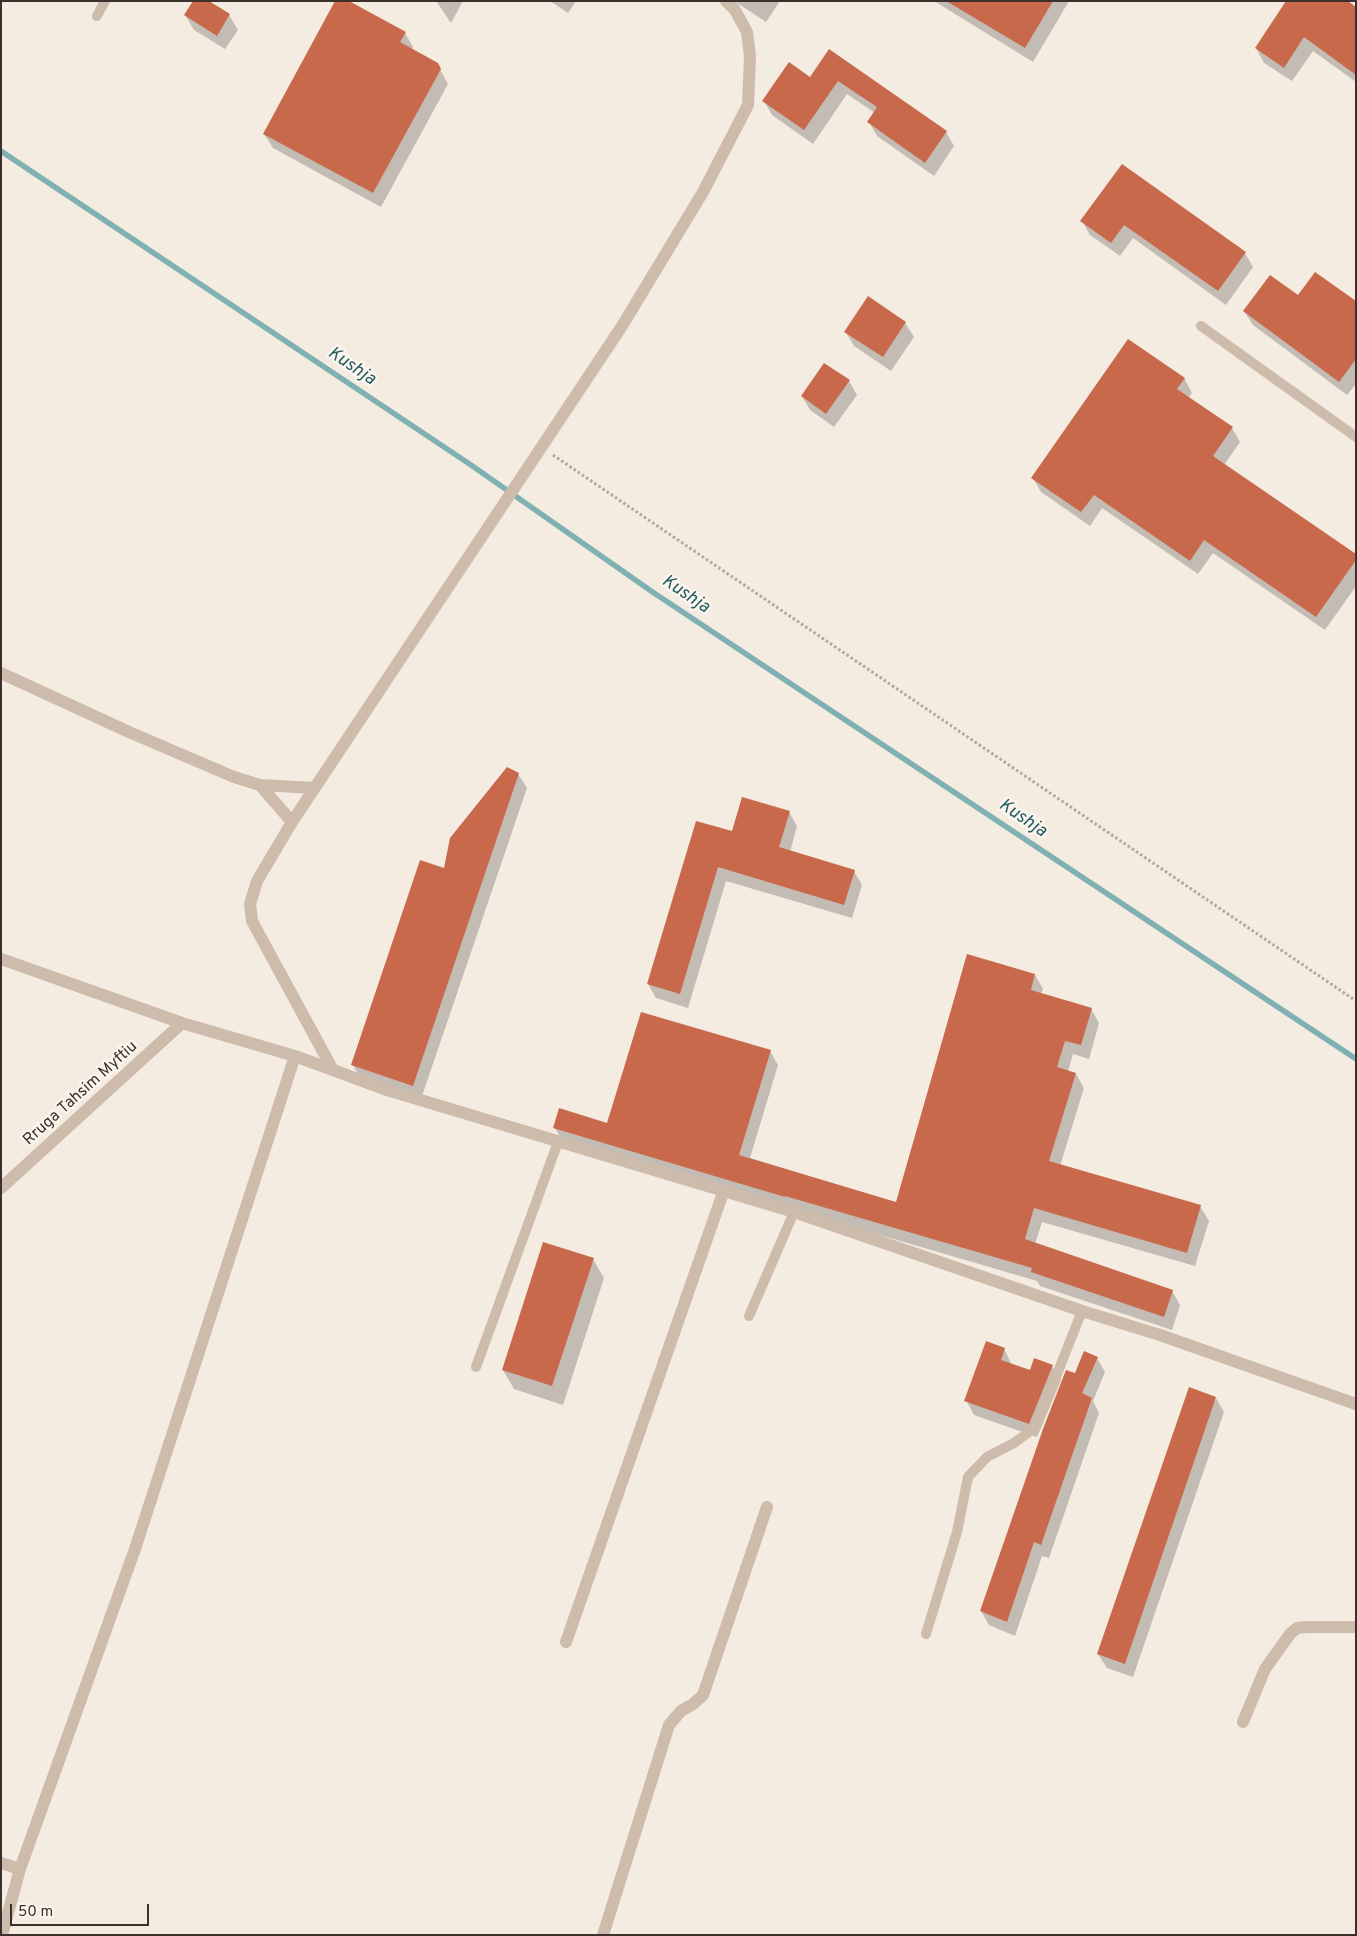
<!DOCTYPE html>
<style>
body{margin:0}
#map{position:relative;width:1357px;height:1936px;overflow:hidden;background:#f4ebe1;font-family:Overpass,sans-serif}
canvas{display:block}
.frame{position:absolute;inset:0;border:2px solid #3b302b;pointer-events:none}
.scale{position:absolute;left:10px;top:1904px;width:139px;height:22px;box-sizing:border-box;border:2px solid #3b302b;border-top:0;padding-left:6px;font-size:15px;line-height:18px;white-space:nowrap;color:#3b302b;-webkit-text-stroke:4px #fbf5ee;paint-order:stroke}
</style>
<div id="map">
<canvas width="1357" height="1936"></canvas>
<div class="frame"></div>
<div class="scale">50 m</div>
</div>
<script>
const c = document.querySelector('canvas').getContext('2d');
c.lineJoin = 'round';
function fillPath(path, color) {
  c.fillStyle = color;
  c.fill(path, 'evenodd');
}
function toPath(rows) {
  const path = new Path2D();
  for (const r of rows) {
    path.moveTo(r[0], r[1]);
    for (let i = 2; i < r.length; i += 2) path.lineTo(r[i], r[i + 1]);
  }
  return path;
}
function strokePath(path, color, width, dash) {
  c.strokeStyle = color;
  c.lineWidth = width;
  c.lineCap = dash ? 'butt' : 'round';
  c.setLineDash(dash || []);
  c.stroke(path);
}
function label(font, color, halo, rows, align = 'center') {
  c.font = font + ' Overpass,sans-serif';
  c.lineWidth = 5;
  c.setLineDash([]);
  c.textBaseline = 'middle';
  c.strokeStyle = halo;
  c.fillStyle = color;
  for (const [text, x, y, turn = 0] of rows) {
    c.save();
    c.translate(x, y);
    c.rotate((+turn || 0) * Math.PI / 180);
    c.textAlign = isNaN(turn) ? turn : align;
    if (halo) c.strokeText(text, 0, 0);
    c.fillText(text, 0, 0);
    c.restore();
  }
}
const shadow = toPath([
 [207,1,229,15,238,30,225,49,194,30,185,15],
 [436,1,463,1,451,23],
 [550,1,576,1,568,13],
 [734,1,780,1,766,22],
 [934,1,1069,1,1033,62],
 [1356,8,1356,82,1313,51,1292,81,1264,63,1256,48],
 [405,33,413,47,412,50,437,64,448,84,381,207,273,148,264,134],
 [829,51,946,132,954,146,934,176,877,136,869,122,875,113,847,94,813,144,772,115,764,101,810,78],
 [1122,166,1245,253,1253,267,1226,305,1133,238,1120,256,1090,235,1082,221],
 [1298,297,1356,303,1356,384,1347,395,1253,325,1244,311],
 [905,323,914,337,891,371,854,346,846,332],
 [1184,378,1192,393,1188,398,1232,428,1240,442,1224,465,1356,556,1356,586,1325,630,1213,553,1198,574,1102,508,1090,526,1041,492,1033,478],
 [849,381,857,395,834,427,810,410,802,396],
 [518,774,527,788,421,1099,361,1079,353,1065,444,869],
 [789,812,797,826,790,852,854,871,862,885,852,918,726,881,688,1008,656,998,648,984,733,833],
 [1035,975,1043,989,1041,994,1091,1009,1099,1023,1089,1059,1073,1054,1068,1072,1076,1074,1084,1088,1060,1166,1200,1206,1209,1221,1195,1266,1042,1222,1035,1244,1172,1291,1180,1305,1172,1330,1040,1286,1037,1281,563,1142,555,1128,608,1125,770,1051,778,1065,750,1158,897,1203],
 [593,1259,604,1278,563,1405,514,1389,503,1370],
 [1004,1349,1012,1365,1031,1372,1052,1366,1061,1380,1037,1437,974,1415,966,1400],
 [1097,1358,1105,1372,1093,1401,1099,1413,1049,1558,1042,1556,1015,1636,989,1625,981,1611,1076,1374],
 [1216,1398,1224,1412,1133,1677,1107,1668,1098,1654]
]);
const stream = toPath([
 [1,151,471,465,654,593,1356,1059]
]);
const building = toPath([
 [193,1,209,1,230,14,217,36,184,15],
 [335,1,349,1,406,32,400,42,438,63,441,69,373,193,263,134],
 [946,1,1053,1,1025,48],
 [1286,1,1348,1,1356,7,1356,75,1304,37,1284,68,1255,48],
 [829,49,947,131,925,163,867,122,877,107,838,81,804,130,762,101,789,62,810,77],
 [1122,164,1246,252,1218,291,1124,225,1111,243,1080,221],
 [1315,272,1356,301,1356,359,1339,382,1243,311,1270,275,1298,295],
 [868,296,906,322,883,357,844,332],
 [1128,339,1185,378,1177,389,1233,427,1213,456,1356,554,1356,560,1316,617,1204,540,1190,561,1094,495,1081,512,1031,478],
 [824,363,850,380,826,414,801,396],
 [507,767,519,773,413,1086,351,1065,420,860,444,868,450,838],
 [742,797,790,811,779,847,855,870,844,905,718,867,680,994,647,984,696,821,732,831],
 [967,954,1035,974,1031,990,1092,1008,1081,1045,1065,1041,1057,1067,1076,1073,1049,1161,1201,1205,1187,1253,1034,1208,1025,1239,1173,1290,1164,1317,1031,1272,1032,1268,785,1196,785,1197,553,1128,559,1108,607,1123,641,1012,771,1050,739,1155,896,1202],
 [543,1242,594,1258,552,1386,502,1370],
 [986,1341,1005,1348,1001,1360,1030,1370,1034,1358,1053,1365,1029,1424,964,1401],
 [1084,1351,1098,1357,1082,1393,1092,1398,1041,1545,1034,1542,1007,1622,980,1611,1043,1429,1066,1370,1075,1373],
 [1189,1387,1216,1397,1125,1664,1097,1654]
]);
const path = toPath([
 [553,455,1356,1001]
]);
const lane = toPath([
 [97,16,105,1],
 [1201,326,1356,437],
 [749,1316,794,1212],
 [476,1367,558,1142],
 [926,1634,957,1532,968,1477,987,1457,1014,1443,1036,1427,1082,1311]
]);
const street = toPath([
 [1,673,129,732,234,777,260,785,292,822],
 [260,785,315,788],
 [1,959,182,1023,295,1056,387,1090,794,1212,1082,1311,1160,1335,1356,1404],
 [333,1070,252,921,250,904,257,881,292,822,622,326,703,192,748,105,750,56,747,32,735,10,726,1],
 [1,1188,182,1023],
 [566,1642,724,1190],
 [1243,1722,1265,1669,1290,1634,1297,1628,1307,1627,1356,1627],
 [1,1863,20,1869],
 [2,1935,20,1869,135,1549,295,1056],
 [603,1935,669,1725,681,1711,693,1704,703,1695,767,1507]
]);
const streetNames = [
 ["Rruga Tahsim Myftiu",81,1094,-42]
];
const waterNames = [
 ["Kushja",351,367,34],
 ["Kushja",685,595,34],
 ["Kushja",1022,819,34]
];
fillPath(shadow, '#0003');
strokePath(stream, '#7fb0b2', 5.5);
fillPath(building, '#c8694b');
strokePath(path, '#b9a596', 3, [2.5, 2.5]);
strokePath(lane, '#cdbbac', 10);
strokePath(street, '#cdbbac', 12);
label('16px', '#3b302b', '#fbf5ee', streetNames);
label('italic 18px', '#1f5a5e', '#fbf5ee', waterNames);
</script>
